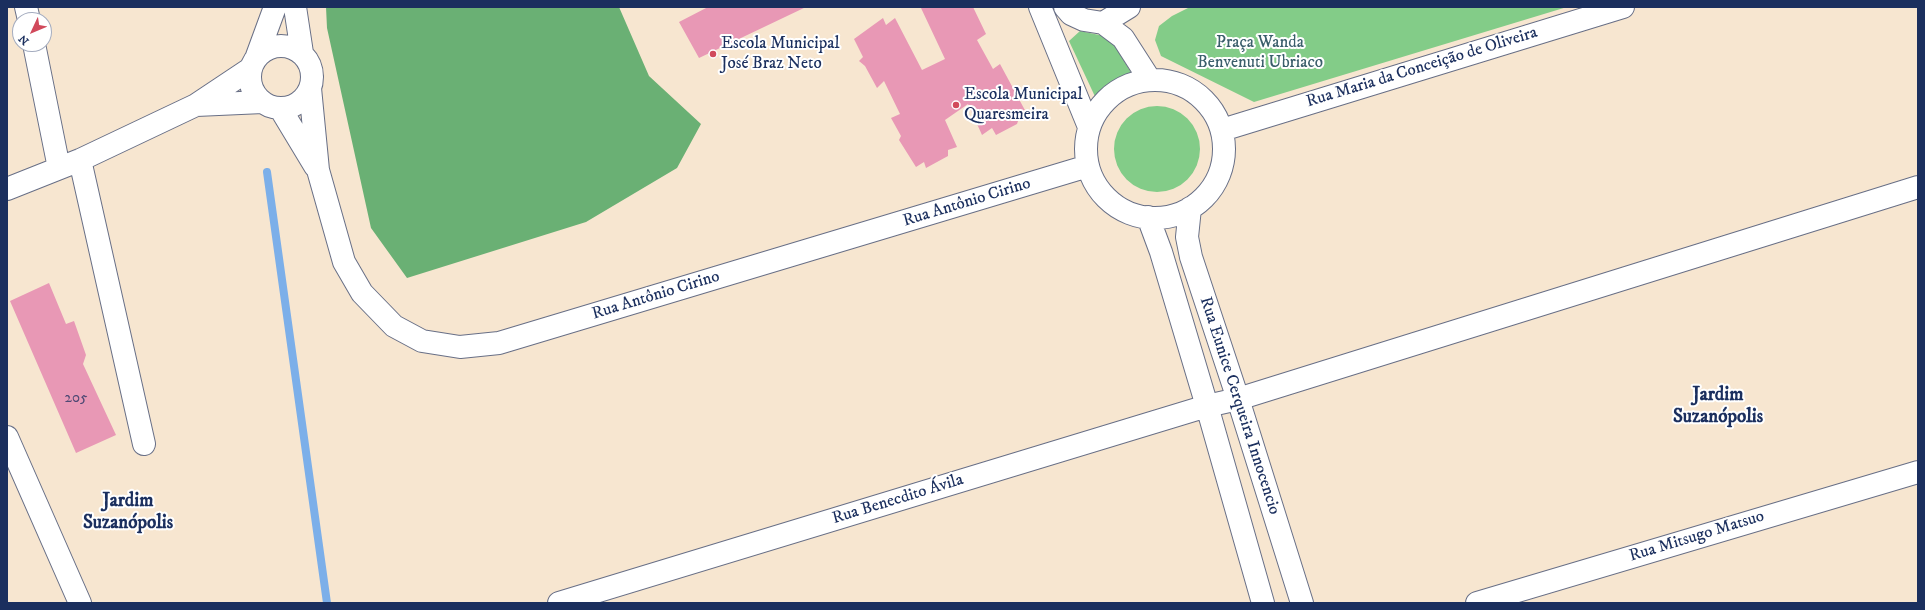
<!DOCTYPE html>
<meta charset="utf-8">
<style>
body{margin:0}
#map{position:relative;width:1925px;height:610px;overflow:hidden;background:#f7e6d0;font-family:"IM FELL DW Pica",serif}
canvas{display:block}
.frame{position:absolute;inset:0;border:8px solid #1b2f5e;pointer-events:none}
.north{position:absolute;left:12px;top:12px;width:40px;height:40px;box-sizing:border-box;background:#fff;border:1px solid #a4acbf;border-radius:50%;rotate:226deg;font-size:11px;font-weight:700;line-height:16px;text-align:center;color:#1b2f5e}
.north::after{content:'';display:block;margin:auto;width:14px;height:18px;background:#d1495b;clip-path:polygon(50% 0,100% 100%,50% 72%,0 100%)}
</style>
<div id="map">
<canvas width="1925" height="610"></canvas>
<div class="frame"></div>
<div class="north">N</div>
</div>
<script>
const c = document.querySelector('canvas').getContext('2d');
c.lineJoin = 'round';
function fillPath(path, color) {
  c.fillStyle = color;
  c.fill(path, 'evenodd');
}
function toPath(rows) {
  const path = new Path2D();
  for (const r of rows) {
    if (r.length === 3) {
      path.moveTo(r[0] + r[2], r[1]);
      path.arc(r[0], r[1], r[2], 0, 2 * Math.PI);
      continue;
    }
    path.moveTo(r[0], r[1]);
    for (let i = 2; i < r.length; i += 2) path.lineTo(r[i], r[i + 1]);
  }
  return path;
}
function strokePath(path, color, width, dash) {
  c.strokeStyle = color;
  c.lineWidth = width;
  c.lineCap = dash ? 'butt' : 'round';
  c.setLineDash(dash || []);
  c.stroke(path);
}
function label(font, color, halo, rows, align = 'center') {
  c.font = font + ' "IM FELL DW Pica",serif';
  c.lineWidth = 4;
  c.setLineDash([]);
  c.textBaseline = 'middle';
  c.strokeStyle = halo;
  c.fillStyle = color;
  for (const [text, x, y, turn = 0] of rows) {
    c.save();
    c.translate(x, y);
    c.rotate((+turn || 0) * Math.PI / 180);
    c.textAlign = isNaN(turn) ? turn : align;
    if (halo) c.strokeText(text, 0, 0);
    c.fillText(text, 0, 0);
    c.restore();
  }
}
const green = toPath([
 [1190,7,1567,7,1254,102,1161,56,1155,40,1159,26,1172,16],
 [1080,31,1104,36,1115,46,1132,74,1105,94,1099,105,1069,41],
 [1157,149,43]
]);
const forest = toPath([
 [326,7,619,7,649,76,701,124,677,168,586,222,407,278,371,228,327,28]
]);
const stream = toPath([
 [267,172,327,603]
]);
const building = toPath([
 [708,7,806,7,699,58,679,22],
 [973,7,986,34,977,40,993,69,1000,64,1027,114,1019,118,1017,124,996,135,992,128,982,135,968,104,945,120,957,147,948,150,948,156,926,168,924,162,916,167,899,140,901,136,891,118,900,114,884,81,877,88,865,66,859,61,863,57,854,39,883,18,886,25,895,18,922,70,945,59,921,8],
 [49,283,66,324,74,321,86,355,83,364,116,435,76,453,10,301]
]);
const minor = toPath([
 [26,7,29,20],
 [295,7,302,53],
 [1040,7,1089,127],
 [1065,7,1071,14,1084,20,1103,23,1123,38,1150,80],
 [1103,23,1129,7],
 [34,44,59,168],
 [281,77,31],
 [257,56,275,7],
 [1155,149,69],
 [310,88,318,170,344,262,362,293,394,326,422,341,460,347,499,343,1088,166],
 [196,105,263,102],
 [280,108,315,166],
 [1222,130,1623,7],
 [80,160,144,444],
 [7,189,80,160,196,105,250,69],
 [1190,208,1187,237,1191,257,1238,399,1302,603],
 [1148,217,1161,252,1207,406,1263,603],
 [7,437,80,603],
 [559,603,1207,406,1238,399,1918,187],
 [1477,603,1918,472]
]);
const markers = [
 [713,54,4,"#d1495b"],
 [956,105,4,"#d1495b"]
];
const numberNames = [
 ["205",76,399]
];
const parkNames = [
 ["Praça Wanda",1260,43],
 ["Benvenuti Ubriaco",1260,63]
];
const poiNames = [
 ["Escola Municipal",721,44],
 ["José Braz Neto",721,64],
 ["Escola Municipal",964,95],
 ["Quaresmeira",964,115]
];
const streetNames = [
 ["Rua Maria da Conceição de Oliveira",1422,68,-17],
 ["Rua Antônio Cirino",967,203,-17],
 ["Rua Antônio Cirino",656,296,-17],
 ["Rua Eunice Cerqueira Innocencio",1239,406,72],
 ["Rua Benecdito Ávila",898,500,-17],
 ["Rua Mitsugo Matsuo",1697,537,-17]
];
const quarterNames = [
 ["Jardim",1718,396],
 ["Suzanópolis",1718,418],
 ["Jardim",128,502],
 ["Suzanópolis",128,524]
];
fillPath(green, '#83cc88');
fillPath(forest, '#6ab074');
strokePath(stream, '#7cafe9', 8);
fillPath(building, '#e898b5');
strokePath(minor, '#686f86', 24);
strokePath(minor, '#fff', 22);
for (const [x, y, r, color] of markers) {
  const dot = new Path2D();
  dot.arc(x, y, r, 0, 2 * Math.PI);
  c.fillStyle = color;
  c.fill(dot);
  strokePath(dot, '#fff', 1.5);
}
label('15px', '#4e4974', null, numberNames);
label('17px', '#3a5e6b', '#fff', parkNames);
label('17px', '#1b2f5e', '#fff', poiNames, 'left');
label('17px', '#1b2f5e', '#fff', streetNames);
label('bold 19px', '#1b2f5e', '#fff', quarterNames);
</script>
